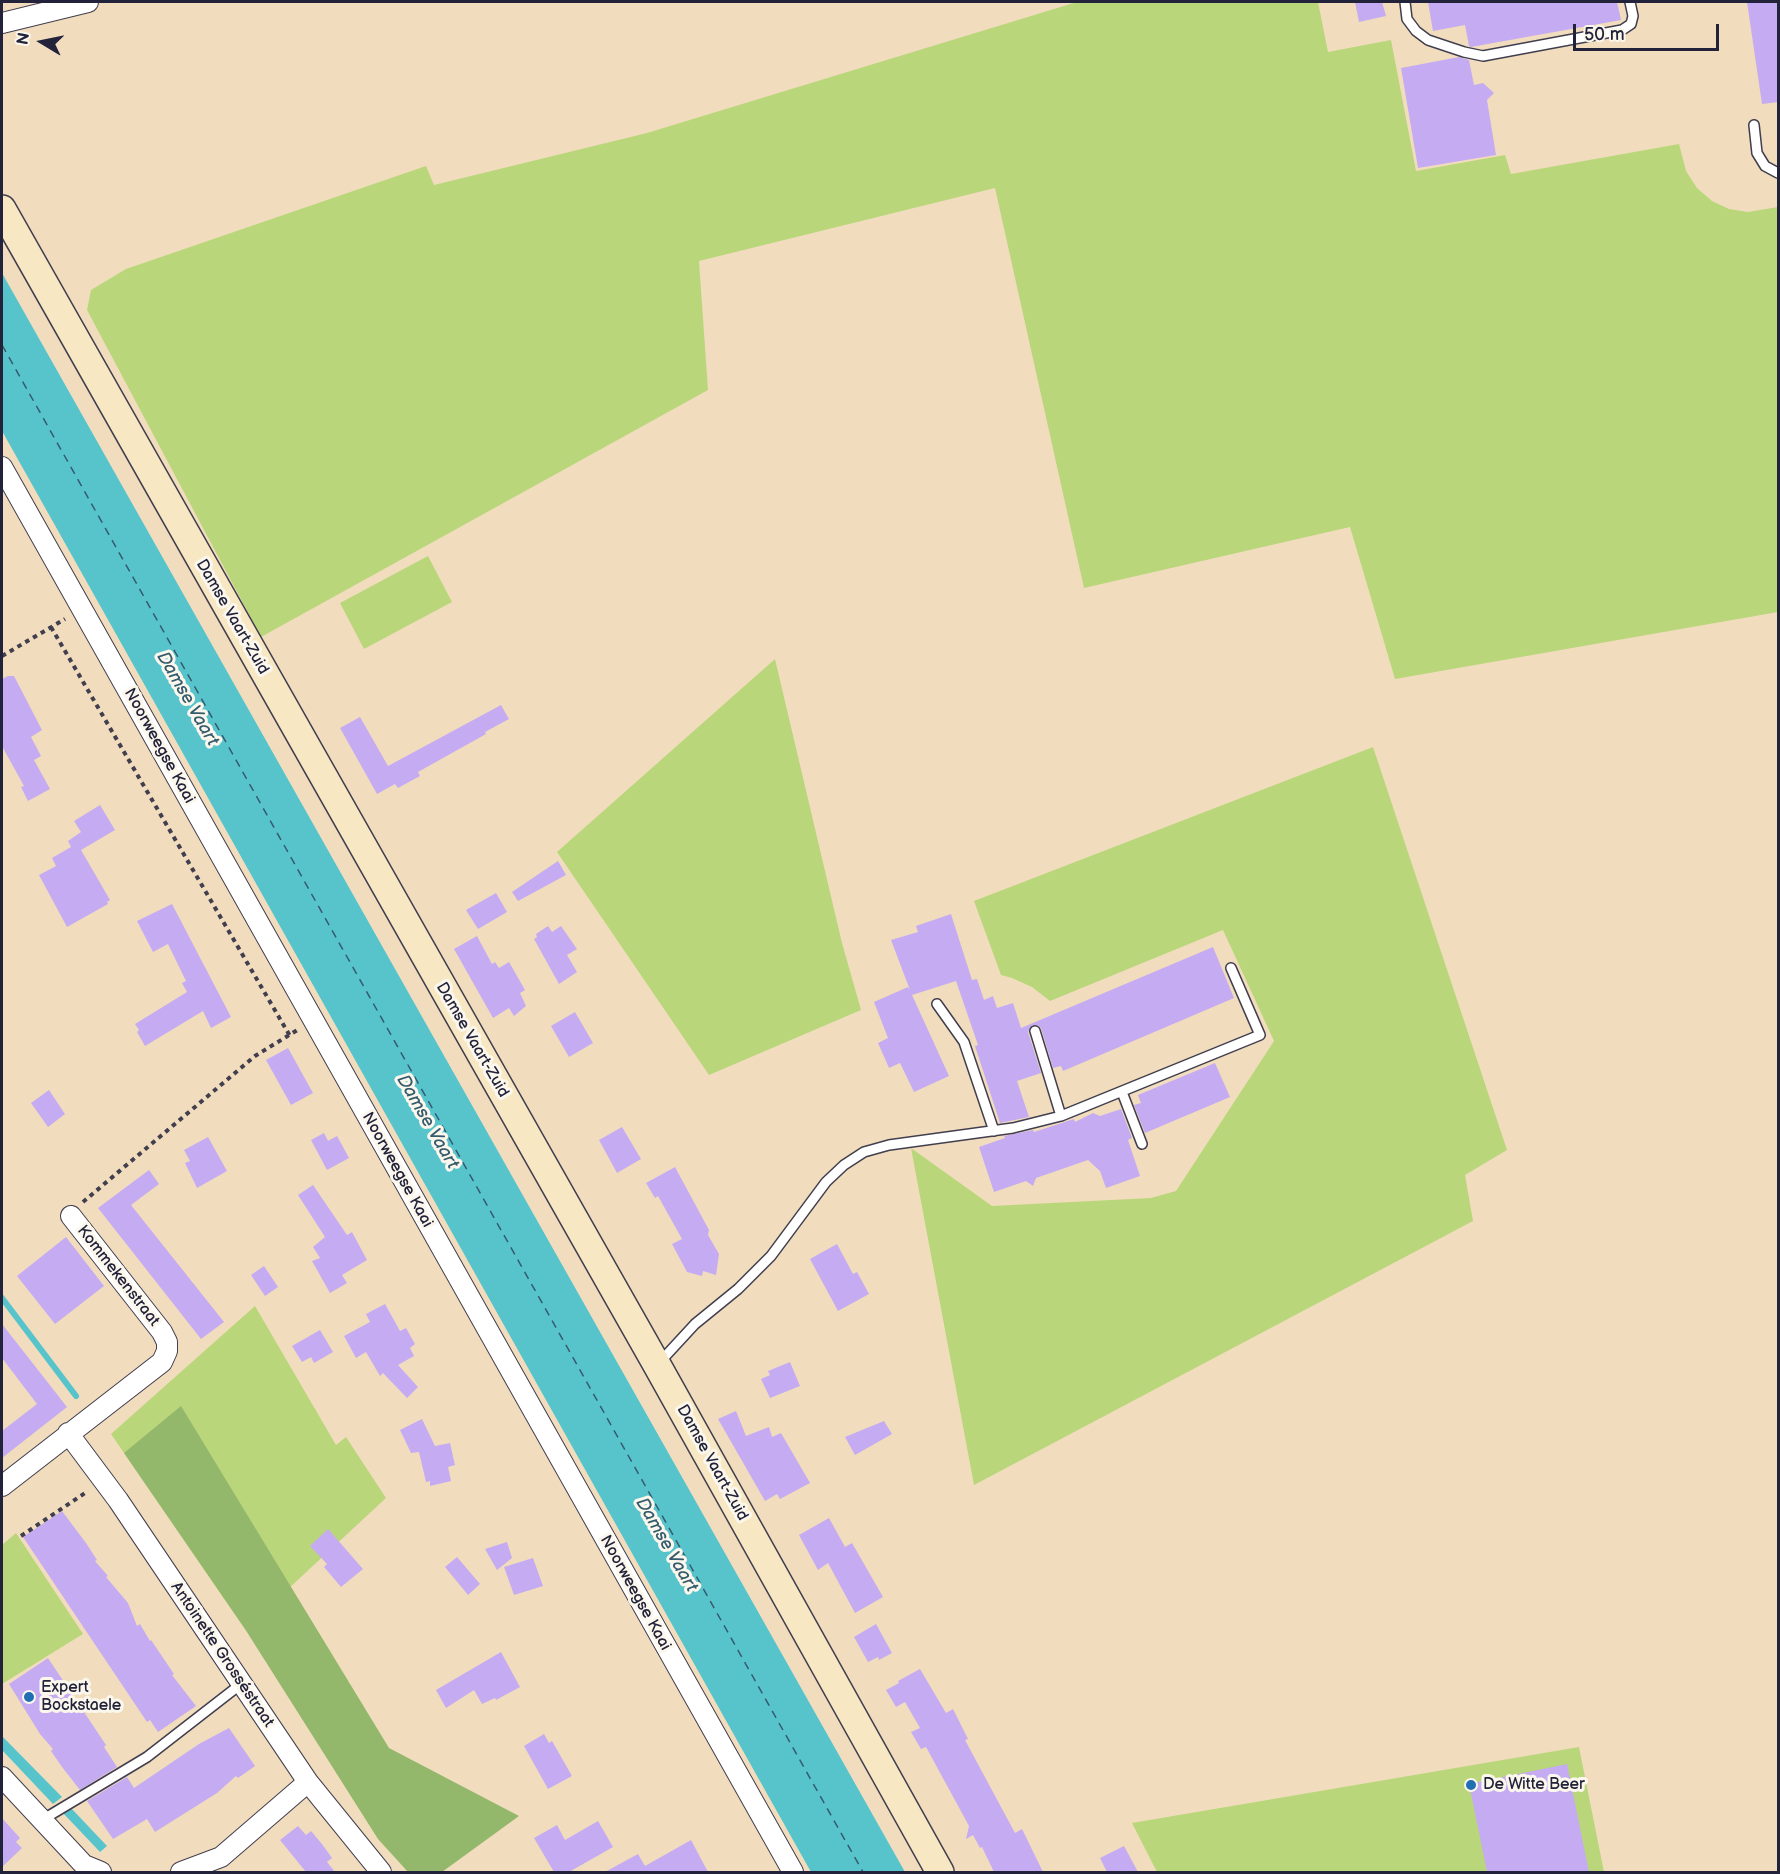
<!DOCTYPE html>
<meta charset="utf-8">
<style>
body{margin:0}
#map{position:relative;width:1780px;height:1874px;overflow:hidden;background:#f1ddbd;font-family:"Balsamiq Sans",sans-serif}
canvas{display:block}
.frame{position:absolute;inset:0;border:3px solid #22223b;pointer-events:none}
.north{position:absolute;left:12px;top:12px;width:60px;height:60px;-webkit-text-stroke:4px #fbf7ec;paint-order:stroke;rotate:280deg;font-size:16px;font-weight:700;line-height:24px;text-align:center;color:#22223b}
.north::after{content:'';display:block;margin:auto;width:21px;height:27px;background:#22223b;clip-path:polygon(50% 0,100% 100%,50% 72%,0 100%)}
.scale{position:absolute;left:1573px;top:24px;width:146px;height:27px;box-sizing:border-box;border:3px solid #22223b;border-top:0;padding-left:8px;font-size:18px;line-height:21px;white-space:nowrap;color:#22223b;-webkit-text-stroke:4px #fbf7ec;paint-order:stroke}
</style>
<div id="map">
<canvas width="1780" height="1874"></canvas>
<div class="frame"></div>
<div class="north">N</div>
<div class="scale">50 m</div>
</div>
<script>
const c = document.querySelector('canvas').getContext('2d');
c.lineJoin = 'round';
function fillPath(path, color) {
  c.fillStyle = color;
  c.fill(path, 'evenodd');
}
function toPath(rows) {
  const path = new Path2D();
  for (const r of rows) {
    path.moveTo(r[0], r[1]);
    for (let i = 2; i < r.length; i += 2) path.lineTo(r[i], r[i + 1]);
  }
  return path;
}
function strokePath(path, color, width, dash) {
  c.strokeStyle = color;
  c.lineWidth = width;
  c.lineCap = dash ? 'butt' : 'round';
  c.setLineDash(dash || []);
  c.stroke(path);
}
function label(font, color, halo, rows, align = 'center') {
  c.font = font + ' "Balsamiq Sans",sans-serif';
  c.lineWidth = 6;
  c.setLineDash([]);
  c.textBaseline = 'middle';
  c.strokeStyle = halo;
  c.fillStyle = color;
  for (const [text, x, y, turn = 0] of rows) {
    c.save();
    c.translate(x, y);
    c.rotate((+turn || 0) * Math.PI / 180);
    c.textAlign = isNaN(turn) ? turn : align;
    if (halo) c.strokeText(text, 0, 0);
    c.fillText(text, 0, 0);
    c.restore();
  }
}
const green = toPath([
 [1077,2,1318,2,1328,52,1391,40,1416,171,1505,155,1511,174,1679,144,1686,171,1697,188,1712,201,1729,209,1748,212,1778,207,1778,612,1395,679,1350,527,1084,588,995,188,699,261,708,390,261,637,87,310,91,290,126,269,426,166,434,185,647,133],
 [428,556,452,602,364,649,340,603],
 [775,659,842,943,861,1010,709,1075,557,852],
 [1373,747,1507,1150,1465,1175,1473,1221,974,1485,911,1148,992,1206,1151,1198,1176,1191,1274,1041,1223,930,1050,1001,1032,987,1012,978,1001,975,974,901],
 [255,1306,336,1445,346,1437,386,1498,245,1629,111,1434],
 [16,1533,83,1634,2,1684,2,1545],
 [1579,1747,1604,1872,1157,1872,1132,1823]
]);
const forest = toPath([
 [181,1406,389,1748,519,1816,442,1872,408,1872,378,1839,245,1629,124,1453]
]);
const water = toPath([
 [2,273,905,1872,811,1872,2,431],
 [2,1736,62,1797,53,1804,2,1750],
 [71,1808,107,1846,100,1852,63,1813]
]);
const stream = toPath([
 [2,1298,76,1396]
]);
const ferry = toPath([
 [2,345,863,1872]
]);
const building = toPath([
 [1355,2,1382,2,1386,16,1359,22],
 [1428,2,1617,2,1621,20,1471,47,1469,46,1465,25,1433,31],
 [1747,2,1779,2,1779,102,1762,104],
 [1459,57,1469,60,1474,85,1483,83,1494,93,1487,100,1496,155,1418,168,1401,68],
 [8,676,14,676,42,730,31,737,41,756,34,760,50,789,28,801,21,787,24,786,2,746,2,679],
 [501,705,509,719,485,732,486,734,418,772,420,776,398,788,395,784,377,794,340,728,360,717,388,766],
 [100,805,115,830,81,850,110,900,107,902,108,904,67,927,39,875,56,866,52,858,71,847,68,841,81,832,74,821],
 [558,861,566,875,518,901,512,892],
 [496,893,507,912,478,929,466,910],
 [172,904,231,1017,211,1028,203,1011,145,1046,137,1032,139,1030,135,1024,187,992,182,983,186,981,168,944,153,952,137,921],
 [951,914,972,980,977,979,984,1000,993,996,997,1008,1013,1003,1021,1028,1213,947,1234,998,1063,1071,1061,1066,1053,1068,1041,1028,1037,1025,1032,1025,1028,1032,1041,1073,1017,1081,1029,1117,1000,1123,975,1046,978,1045,956,981,912,995,949,1076,914,1092,900,1063,889,1068,878,1043,888,1038,874,1002,908,987,910,990,891,940,918,932,916,926],
 [548,926,552,932,561,926,577,949,567,955,577,972,559,984,534,939,537,937,536,934],
 [477,936,492,964,495,962,499,968,509,962,525,990,520,993,526,1006,514,1016,509,1008,493,1018,454,949],
 [575,1012,593,1043,569,1057,551,1026],
 [288,1048,313,1093,291,1105,266,1060],
 [1215,1063,1230,1097,1145,1133,1134,1105,1141,1103,1138,1095],
 [49,1090,65,1114,48,1127,31,1103],
 [1121,1109,1132,1138,1128,1140,1140,1176,1106,1188,1100,1171,1088,1160,1036,1178,1033,1186,1026,1181,994,1192,979,1147,1005,1138,1004,1136,1033,1130,1034,1132,1074,1119,1075,1122,1093,1113,1100,1116],
 [622,1127,641,1159,617,1173,599,1140],
 [324,1133,328,1141,337,1136,349,1158,327,1170,311,1140],
 [208,1137,227,1171,197,1188,185,1163,190,1161,184,1150],
 [675,1167,709,1230,708,1235,719,1254,716,1275,703,1271,702,1276,687,1272,672,1244,682,1239,658,1196,655,1198,646,1183],
 [149,1170,159,1184,131,1205,224,1322,201,1339,98,1208],
 [313,1185,347,1235,352,1232,367,1260,342,1275,347,1283,330,1293,312,1261,320,1258,313,1247,325,1237,298,1195],
 [66,1237,104,1286,55,1324,17,1276],
 [837,1244,853,1274,857,1272,869,1294,838,1311,810,1259],
 [264,1266,278,1287,265,1296,251,1275],
 [385,1304,400,1331,406,1328,415,1344,410,1348,414,1356,398,1365,418,1387,407,1398,383,1373,380,1376,366,1352,356,1358,344,1336,370,1322,366,1314],
 [2,1324,67,1407,2,1458,2,1431,37,1404,2,1358],
 [320,1330,333,1352,314,1363,311,1357,302,1362,292,1346],
 [790,1362,800,1386,770,1398,761,1379,770,1375,768,1371],
 [736,1411,746,1436,769,1427,772,1437,781,1433,810,1483,780,1499,777,1494,765,1501,718,1419],
 [422,1419,435,1446,450,1443,455,1465,448,1467,451,1481,430,1486,430,1481,426,1482,419,1452,411,1453,400,1430],
 [884,1421,892,1434,855,1455,845,1437],
 [62,1511,86,1543,97,1560,95,1561,108,1576,106,1577,128,1603,137,1626,140,1624,150,1641,151,1640,174,1674,172,1675,196,1706,158,1732,150,1720,147,1722,23,1537],
 [829,1518,845,1547,852,1543,883,1597,855,1613,828,1563,818,1570,799,1535],
 [328,1529,363,1569,341,1587,324,1567,327,1564,310,1546],
 [507,1542,512,1558,497,1570,485,1549],
 [457,1557,480,1584,468,1595,445,1567],
 [533,1558,543,1586,514,1595,504,1567],
 [876,1624,892,1653,879,1660,878,1657,868,1662,854,1637],
 [501,1652,520,1687,496,1700,495,1698,482,1704,474,1690,446,1708,436,1690],
 [48,1658,106,1745,104,1747,117,1767,80,1790,62,1767,51,1751,53,1749,40,1734,9,1684],
 [920,1669,946,1713,953,1709,968,1739,965,1740,1015,1833,1022,1829,1043,1872,994,1872,982,1847,980,1848,973,1835,966,1839,969,1826,926,1747,921,1749,911,1732,920,1728,905,1702,896,1707,886,1690,899,1683,898,1681],
 [229,1728,255,1766,238,1778,236,1776,217,1793,155,1832,147,1819,113,1839,87,1801,127,1777,134,1788,199,1744],
 [544,1734,549,1743,552,1741,572,1776,548,1789,524,1746],
 [1567,1764,1589,1872,1487,1872,1469,1784],
 [2,1818,20,1838,16,1842,22,1848,2,1867],
 [598,1821,613,1847,569,1872,554,1872,534,1838,557,1825,565,1840],
 [298,1826,306,1835,311,1831,322,1844,332,1858,327,1862,335,1872,306,1872,280,1840],
 [691,1840,708,1872,605,1872,638,1854,645,1866],
 [1124,1846,1138,1872,1107,1872,1100,1858]
]);
const path = toPath([
 [51,627,290,1036],
 [2,656,65,619],
 [83,1202,255,1056,299,1029],
 [21,1536,88,1491]
]);
const lane = toPath([
 [1405,2,1407,19,1416,31,1428,40,1464,52,1483,56,1622,30,1631,24,1633,16,1630,2],
 [1754,125,1757,153,1765,166,1778,173],
 [937,1004,964,1042,994,1131],
 [1035,1031,1061,1116],
 [1122,1092,1142,1144],
 [659,1363,695,1324,738,1289,771,1256,826,1182,844,1165,864,1152,889,1145,1013,1128,1061,1116,1260,1035,1231,968],
 [42,1820,147,1757,241,1684]
]);
const street = toPath([
 [2,23,88,2],
 [2,467,793,1872],
 [68,1433,118,1500,308,1782,381,1872],
 [2,1486,162,1362,167,1351,167,1342,162,1332,71,1216],
 [2,1777,84,1865,101,1872],
 [181,1872,221,1857,308,1782]
]);
const secondary = toPath([
 [2,209,657,1365,940,1872]
]);
const markers = [
 [29,1697,6,"#1f6fb2"],
 [1471,1785,6,"#1f6fb2"]
];
const streetNames = [
 ["Damse Vaart-Zuid",232,617,60],
 ["Noorweegse Kaai",159,746,61],
 ["Damse Vaart-Zuid",472,1040,60],
 ["Noorweegse Kaai",397,1170,61],
 ["Kommekenstraat",118,1276,52],
 ["Damse Vaart-Zuid",712,1463,61],
 ["Noorweegse Kaai",635,1593,61],
 ["Antoinette Grosséstraat",222,1655,56]
];
const poiNames = [
 ["Expert",41,1688],
 ["Bockstaele",41,1706],
 ["De Witte Beer",1483,1785]
];
const waterNames = [
 ["Damse Vaart",187,699,60],
 ["Damse Vaart",427,1122,60],
 ["Damse Vaart",666,1545,60]
];
fillPath(green, '#bad67b');
fillPath(forest, '#93b76b');
fillPath(water, '#57c4cc');
strokePath(stream, '#57c4cc', 6);
strokePath(ferry, '#355b6e', 1.5, [8, 6]);
fillPath(building, '#c5abf2');
strokePath(lane, '#413e4e', 12);
strokePath(street, '#413e4e', 22);
strokePath(secondary, '#413e4e', 30);
strokePath(path, '#413e4e', 4, [4.5, 4.5]);
strokePath(lane, '#fff', 9);
strokePath(street, '#fff', 20);
strokePath(secondary, '#f7e8c3', 27);
for (const [x, y, r, color] of markers) {
  const dot = new Path2D();
  dot.arc(x, y, r, 0, 2 * Math.PI);
  c.fillStyle = color;
  c.fill(dot);
  strokePath(dot, '#fbf7ec', 2);
}
label('16px', '#22223b', '#fbf7ec', streetNames);
label('16px', '#22223b', '#fbf7ec', poiNames, 'left');
label('italic 18px', '#355b6e', '#fbf7ec', waterNames);
</script>
